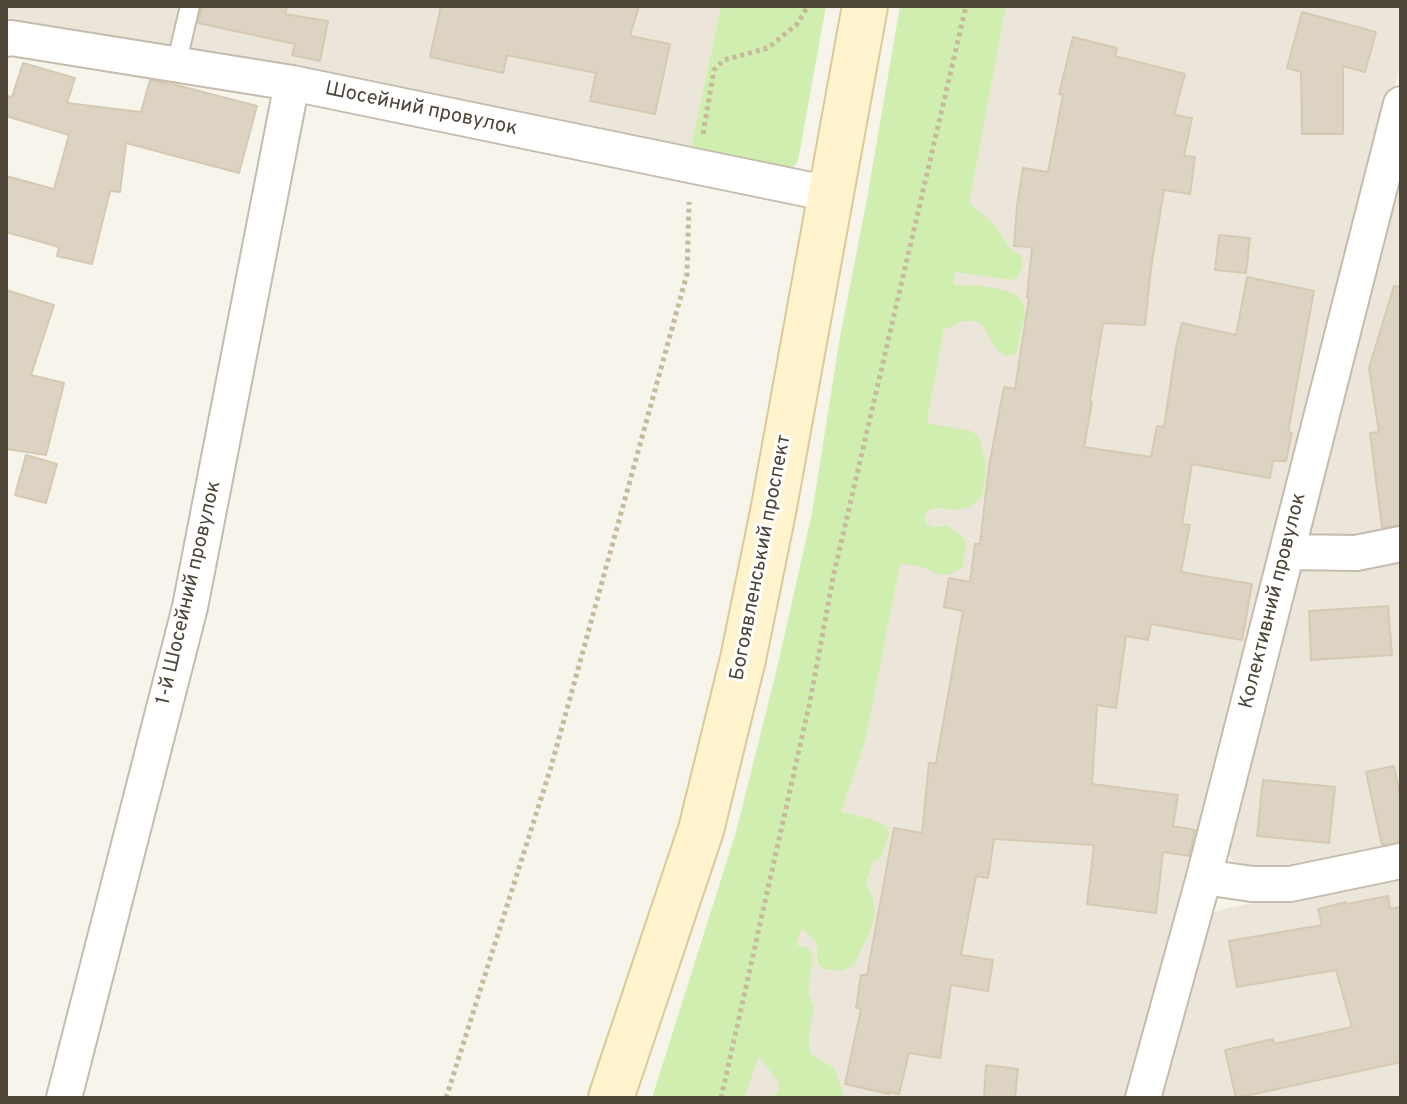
<!DOCTYPE html>
<meta charset="utf-8">
<style>
body{margin:0}
#map{position:relative;width:1407px;height:1104px;overflow:hidden;background:#f7f4eb;font-family:Overpass,sans-serif}
canvas{display:block}
.frame{position:absolute;inset:0;border:8px solid #4c4538;pointer-events:none}
</style>
<div id="map">
<canvas width="1407" height="1104"></canvas>
<div class="frame"></div>
</div>
<script>
const c = document.querySelector('canvas').getContext('2d');
c.lineJoin = 'round';
function fillPath(path, color) {
  c.fillStyle = color;
  c.fill(path, 'evenodd');
}
function toPath(rows) {
  const path = new Path2D();
  for (const r of rows) {
    path.moveTo(r[0], r[1]);
    for (let i = 2; i < r.length; i += 2) path.lineTo(r[i], r[i + 1]);
  }
  return path;
}
function strokePath(path, color, width, dash) {
  c.strokeStyle = color;
  c.lineWidth = width;
  c.lineCap = dash ? 'butt' : 'round';
  c.setLineDash(dash || []);
  c.stroke(path);
}
function label(font, color, halo, rows, align = 'center') {
  c.font = font + ' Overpass,sans-serif';
  c.lineWidth = 6;
  c.setLineDash([]);
  c.textBaseline = 'middle';
  c.strokeStyle = halo;
  c.fillStyle = color;
  for (const [text, x, y, turn = 0] of rows) {
    c.save();
    c.translate(x, y);
    c.rotate((+turn || 0) * Math.PI / 180);
    c.textAlign = isNaN(turn) ? turn : align;
    if (halo) c.strokeText(text, 0, 0);
    c.fillText(text, 0, 0);
    c.restore();
  }
}
const residential = toPath([
 [6,6,721,6,690,151,6,28],
 [1006,6,1401,6,1401,62,1278,552,1134,1098,744,1098,866,738],
 [1401,146,1401,534,1316,540,1309,535,1307,527],
 [1401,554,1401,854,1327,870,1257,870,1234,862,1227,853,1299,569],
 [1401,869,1401,1098,1153,1098,1211,914,1220,910]
]);
const green = toPath([
 [721,6,826,6,798,161,791,171,690,151],
 [900,6,1006,6,969,203,993,223,1012,251,1021,255,1023,265,1018,277,1011,280,955,272,953,285,983,286,1004,290,1018,296,1024,306,1025,314,1017,349,1015,354,1006,356,996,349,983,326,977,321,963,321,944,330,927,420,930,424,972,431,979,438,986,463,985,479,982,496,970,507,956,510,936,508,929,510,924,517,926,523,933,527,947,526,962,535,966,544,963,567,951,574,941,575,918,566,900,564,866,738,841,812,870,819,887,826,889,835,884,849,880,859,873,862,866,882,873,899,875,914,871,929,854,965,841,971,825,969,818,965,816,941,802,928,796,945,808,948,813,956,808,992,814,1008,809,1032,809,1047,811,1054,834,1068,845,1098,770,1098,774,1096,779,1089,779,1083,759,1056,744,1098,652,1098,736,832,778,664,812,513,840,337,867,199]
]);
const building = toPath([
 [202,6,287,6,285,14,328,21,320,61,292,55,295,44,198,23,202,6],
 [441,6,639,6,630,36,670,44,655,114,590,101,596,73,507,55,503,73,430,57,441,6],
 [1302,12,1376,32,1365,72,1343,66,1343,134,1302,134,1301,72,1287,68,1302,12],
 [1073,37,1117,48,1115,56,1185,74,1174,115,1192,118,1184,156,1195,157,1190,194,1164,190,1151,268,1145,325,1103,323,1090,401,1092,402,1084,447,1151,457,1157,426,1164,427,1176,348,1182,323,1236,335,1247,277,1314,291,1288,432,1292,433,1286,461,1273,461,1270,478,1192,464,1182,524,1190,525,1181,572,1252,584,1242,640,1151,624,1148,640,1126,636,1116,708,1097,705,1092,784,1178,795,1173,826,1195,830,1189,856,1163,852,1156,913,1087,904,1094,845,994,839,988,878,976,876,961,955,993,960,988,991,951,985,940,1058,909,1053,899,1094,889,1092,889,1094,845,1084,861,1009,856,1008,861,975,867,975,894,828,922,833,929,763,936,763,963,611,944,607,949,578,970,582,975,544,980,544,989,466,1004,387,1015,389,1029,298,1027,297,1032,247,1014,246,1017,206,1023,168,1048,172,1063,95,1059,94,1073,37],
 [23,63,75,78,67,103,141,112,150,80,176,85,257,106,239,173,126,143,120,192,110,191,92,264,57,256,59,247,6,232,6,176,54,189,69,135,6,116,6,96,12,97,23,63],
 [1219,235,1250,238,1246,273,1215,270,1219,235],
 [1394,286,1401,287,1401,525,1382,527,1370,433,1379,432,1369,368,1394,286],
 [6,290,54,305,31,375,64,383,46,455,6,449,6,290],
 [26,455,57,464,46,503,15,495,26,455],
 [1388,606,1392,655,1311,660,1309,611,1388,606],
 [1394,766,1401,800,1401,842,1382,845,1366,772,1394,766],
 [1263,780,1335,787,1329,843,1257,836,1263,780],
 [1388,896,1390,909,1401,907,1401,1062,1236,1098,1225,1050,1273,1039,1274,1044,1352,1027,1336,970,1237,987,1229,941,1322,925,1318,909,1346,902,1346,904,1388,896],
 [986,1065,1018,1069,1015,1098,984,1098,986,1065]
]);
const path = toPath([
 [703,134,714,70,724,60,768,48,797,24,808,6],
 [446,1098,551,767,687,274,689,202],
 [721,1098,810,701,834,573,966,6]
]);
const lane = toPath([
 [176,65,190,6]
]);
const street = toPath([
 [6,39,11,38,292,83,830,194],
 [1287,552,1356,553,1401,544],
 [1204,877,1252,884,1290,884,1401,861],
 [64,1098,190,607,292,83],
 [1143,1098,1204,877,1401,104]
]);
const secondary = toPath([
 [611,1098,701,830,743,659,773,512,865,6]
]);
const streetNames = [
 ["Шосейний провулок",421,110,12],
 ["Богоявленський проспект",762,558,-79],
 ["1-й Шосейний провулок",190,593,-77],
 ["Колективний провулок",1274,601,-76]
];
fillPath(residential, '#ebe6d9');
fillPath(green, '#d1eeb1');
fillPath(building, '#ddd3c2');
strokePath(building, '#d5c9b1', 2);
strokePath(lane, '#c4bcac', 22);
strokePath(street, '#c4bcac', 38);
strokePath(secondary, '#dbca97', 48);
strokePath(path, '#c7b99c', 5, [4, 4]);
strokePath(lane, '#fff', 18);
strokePath(street, '#fff', 34);
strokePath(secondary, '#fff4cd', 44);
label('20px', '#4c4538', '#fff', streetNames);
</script>
